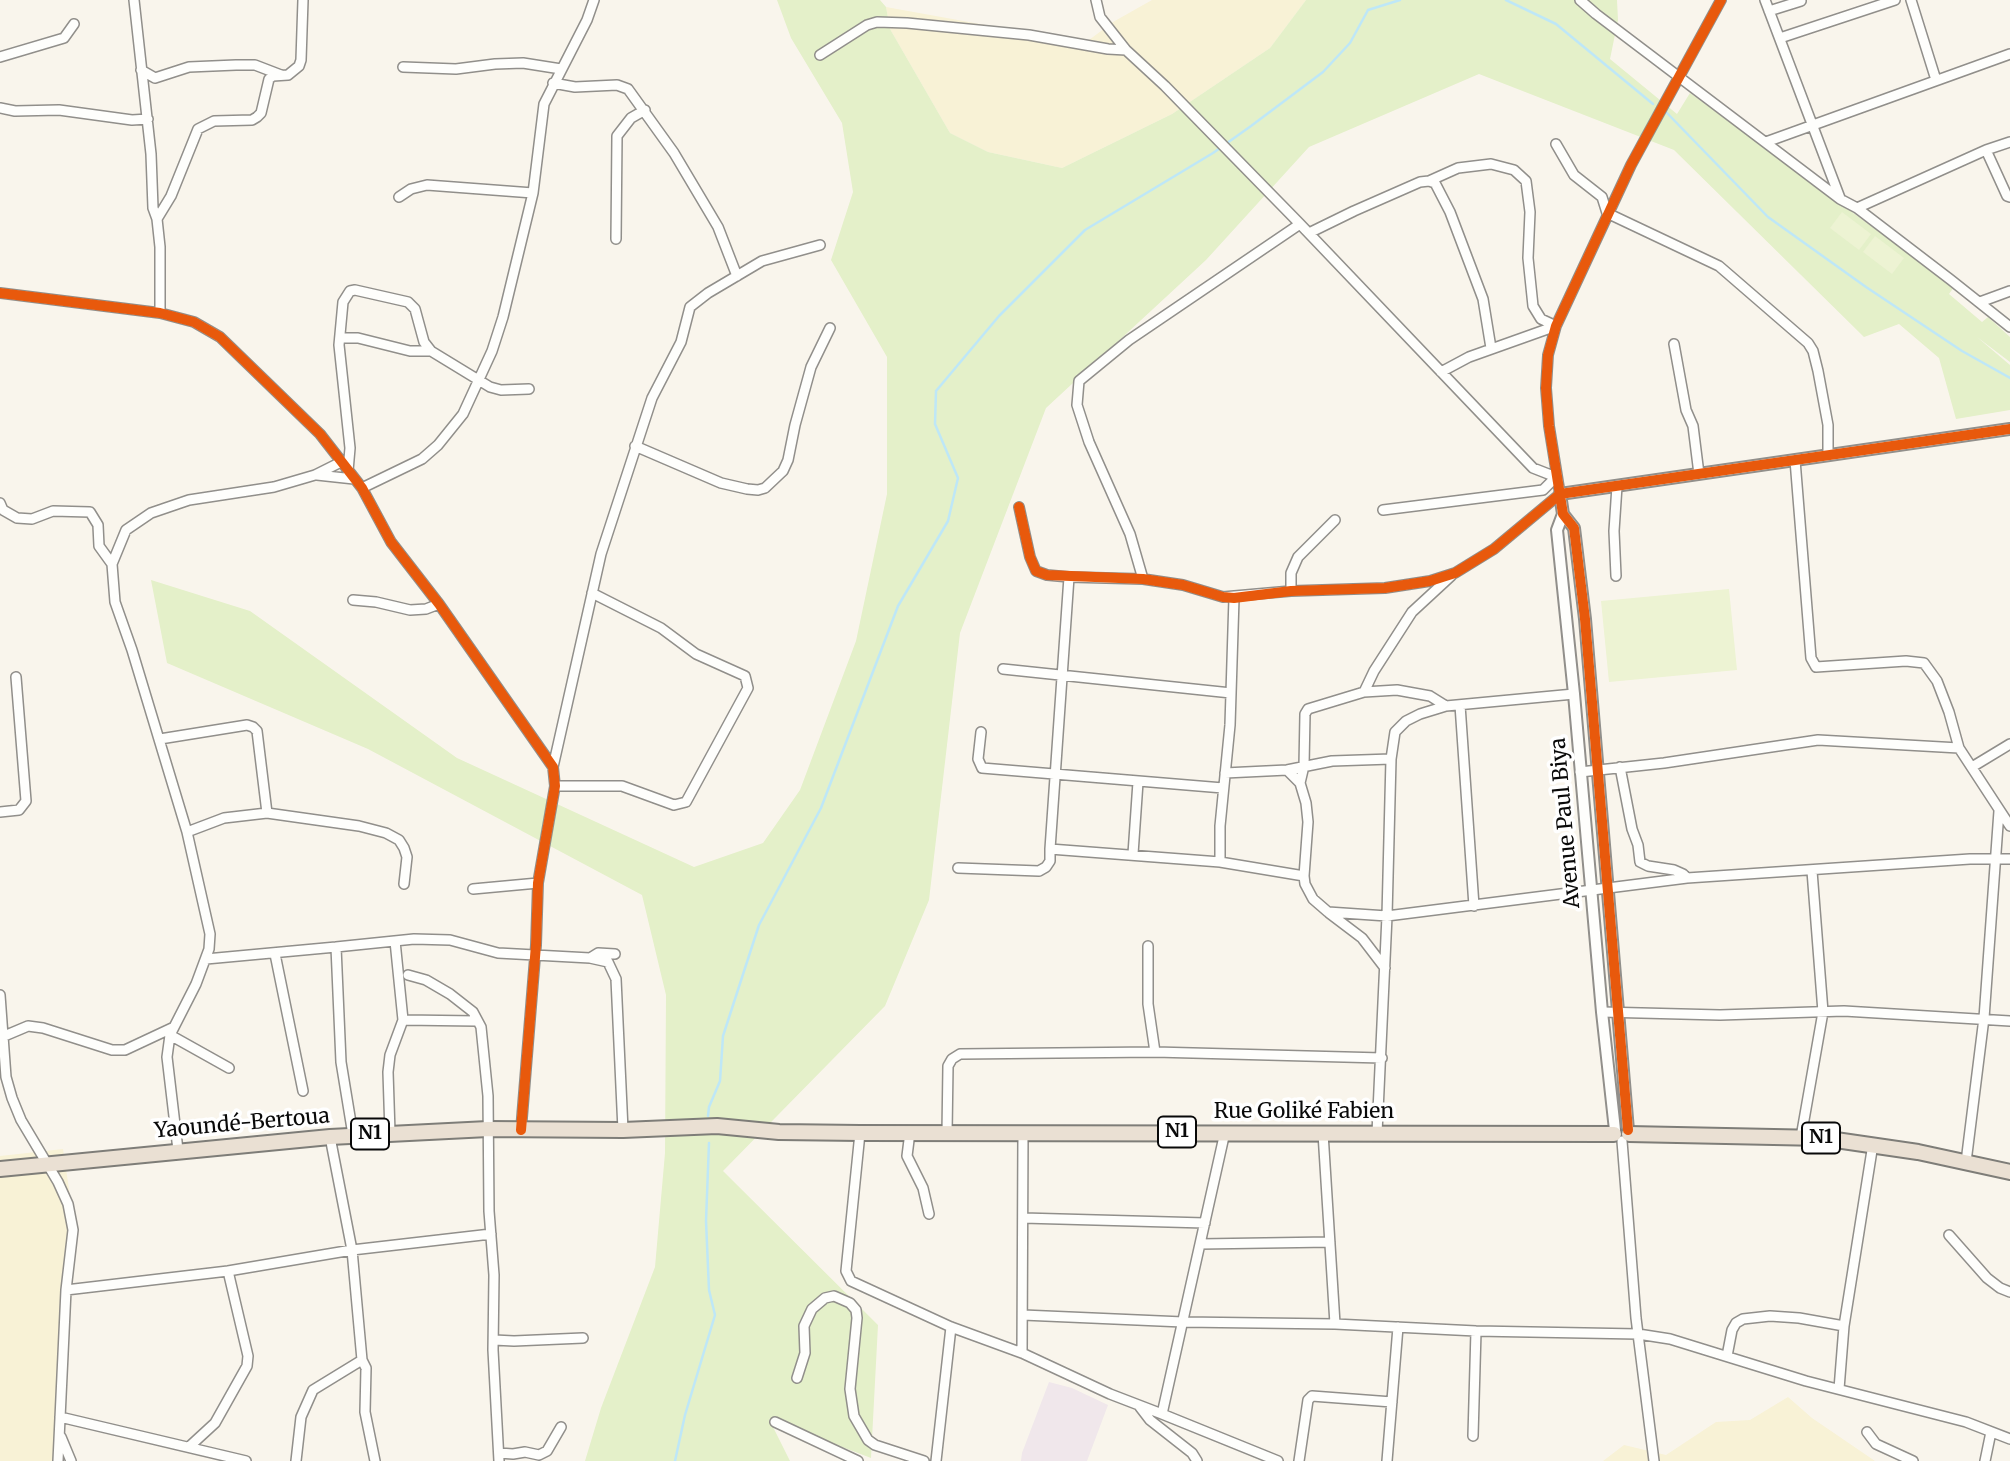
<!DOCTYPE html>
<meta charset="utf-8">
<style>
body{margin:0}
canvas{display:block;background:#f9f5ec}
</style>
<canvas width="2010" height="1461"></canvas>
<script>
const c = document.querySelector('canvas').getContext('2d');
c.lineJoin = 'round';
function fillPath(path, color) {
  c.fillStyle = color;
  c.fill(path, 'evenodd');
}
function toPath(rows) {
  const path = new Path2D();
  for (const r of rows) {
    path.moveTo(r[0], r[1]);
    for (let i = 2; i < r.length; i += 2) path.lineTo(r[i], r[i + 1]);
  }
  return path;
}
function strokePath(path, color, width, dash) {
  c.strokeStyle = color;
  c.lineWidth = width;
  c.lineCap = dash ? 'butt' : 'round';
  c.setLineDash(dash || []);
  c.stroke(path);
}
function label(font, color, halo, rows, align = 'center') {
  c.font = font + ' Merriweather,serif';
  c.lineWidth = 7;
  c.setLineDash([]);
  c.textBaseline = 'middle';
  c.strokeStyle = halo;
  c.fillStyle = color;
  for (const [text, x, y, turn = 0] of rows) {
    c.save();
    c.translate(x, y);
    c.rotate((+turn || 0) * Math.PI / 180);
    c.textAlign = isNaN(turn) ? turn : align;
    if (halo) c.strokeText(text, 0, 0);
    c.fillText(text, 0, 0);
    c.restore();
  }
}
const industrial = toPath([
 [1049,1382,1072,1388,1108,1405,1087,1461,1021,1461,1022,1453]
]);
const farmland = toPath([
 [1152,0,1306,0,1270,48,1172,114,1062,168,988,152,950,133,890,29,886,7,1085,43,1113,22],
 [63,1149,75,1229,62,1461,0,1461,0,1156],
 [1788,1397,1812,1418,1875,1461,1603,1461,1624,1445,1666,1455,1716,1422,1750,1420]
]);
const green = toPath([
 [777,0,880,0,886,7,890,29,950,133,988,152,1062,168,1172,114,1270,48,1306,0,1617,0,1618,20,1610,59,1677,114,1690,93,1954,287,1949,294,1982,322,1988,317,2010,337,2010,362,1977,337,2010,365,2010,410,1956,419,1939,358,1899,324,1864,337,1674,150,1479,74,1309,147,1206,260,1046,408,960,633,929,900,885,1006,723,1171,878,1325,871,1458,769,1419,790,1461,585,1461,601,1408,655,1267,665,1153,666,995,642,895,368,749,167,663,151,580,250,611,457,758,694,867,763,843,800,790,856,641,887,494,887,357,831,260,853,192,842,123,791,38]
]);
const pitch = toPath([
 [1842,212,1871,234,1859,250,1830,228],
 [1875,236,1904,258,1892,274,1863,252],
 [1729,589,1737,670,1609,682,1601,601]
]);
const stream = toPath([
 [1506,0,1556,24,1653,104],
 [1667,113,1768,217,1866,287,1962,351,2010,378],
 [708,1116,709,1107,720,1081,723,1036,759,925,821,808,898,606,948,521,958,478,935,424,936,391,999,316,1085,230,1213,153,1251,126,1323,72,1350,43,1368,10,1400,0],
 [675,1461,685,1415,715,1315,709,1290,706,1221,709,1143]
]);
const minor = toPath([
 [134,0,151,154,153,208,157,219,160,247,160,313],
 [1096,0,1100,17,1126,50,1165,86,1300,224,1533,468,1556,477],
 [1580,0,1596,14,1840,199,1857,208,1951,280,2010,327],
 [1765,0,1840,198],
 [1911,0,1936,80],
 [1769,11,1801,1],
 [1780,38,1895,0],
 [820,55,867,25,877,22,907,23,1029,35,1108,49,1126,50],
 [0,57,64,38,74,24],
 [403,67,456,69,495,64,523,63,561,69],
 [141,70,155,78,189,67,236,65,255,65,281,75],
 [553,83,575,87,617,85,628,89,674,153,718,227,737,276],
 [0,108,15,111,59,110,132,120,148,119],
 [1766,142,2010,54],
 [1556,144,1574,175,1602,197,1607,213,1719,266,1808,343,1813,351,1818,371,1828,425,1828,455],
 [1986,150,2007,196,2010,197],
 [1429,181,1458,168,1491,164,1514,170,1526,181,1530,212,1528,258,1533,306,1541,319,1556,326],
 [533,193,544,104,587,20,594,0],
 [1857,208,1986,150,2010,142],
 [157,219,171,196,198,129,214,121,252,120,257,117,261,113,269,79,273,76,288,75,299,66,301,60,303,0],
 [1309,233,1354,211,1420,182,1429,181,1435,183,1450,212,1483,299,1491,348],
 [616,239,617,136,631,118,645,110],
 [0,293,160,313,194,322,220,337,320,434,362,488,391,542,439,604,553,767,555,786,538,883,536,945,521,1130],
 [1980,302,2010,291],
 [340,338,358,338,410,351,431,351],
 [1674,344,1686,410,1693,426,1699,474],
 [1441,372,1469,357,1556,326],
 [635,446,721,483,747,489,758,490,765,488,783,471,788,460,795,425,811,367,830,328],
 [1795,460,1811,658,1816,667,1906,661,1924,663,1937,681,1949,712,1959,748],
 [348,471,350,448,339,345,343,302,350,291,355,290,408,302,415,309,424,342,431,351,490,387,501,390,529,389],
 [317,475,354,479],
 [362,488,422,459,438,445,463,414,492,351,503,317,533,193,427,185,411,189,399,197],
 [0,503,3,510,17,518,32,519,53,511,90,512,98,525,99,546,112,564],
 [1019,507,1030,557,1036,571,1047,575,1069,577,1143,579,1183,585,1223,597,1291,591,1385,588,1430,581,1455,573,1494,549,1560,494,1549,426,1546,388,1548,355,1556,326,1631,165,1721,0],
 [1383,510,1543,490,1556,477],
 [1616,576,1614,531,1617,486],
 [1069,577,1050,849,1220,862,1304,876,1305,884,1313,899,1328,912,1387,916,1377,1133],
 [1143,579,1130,534,1089,442,1077,405,1079,381,1129,340,1300,224],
 [1291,591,1291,573,1298,557,1335,520],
 [353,600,376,602,410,610,426,609,439,604],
 [1003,669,1231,693],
 [1364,692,1374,671,1412,612,1451,576],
 [1574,694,1446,706,1420,714,1406,721,1395,732,1391,759,1387,916,1687,878,1970,859,2010,859],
 [1460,705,1474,906],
 [981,732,978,759,982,768,1223,788],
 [160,739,247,725,253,727,257,731,267,813],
 [553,767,601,554,652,398,681,342,690,307,708,293,762,261,820,245],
 [1620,767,1632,829,1638,845,1640,862,1648,866,1674,870,1683,874,1687,878],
 [1972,767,2010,744],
 [1287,770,1300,783,1306,803,1308,822,1304,876],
 [1580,772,1664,763,1818,740,1959,748,2010,826],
 [1225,773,1287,770,1332,761,1391,759],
 [1300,783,1304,766,1305,714,1308,709,1364,692,1397,690,1430,696,1446,706],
 [555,786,622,786,674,805,686,802,748,688,745,676,696,654,661,628,592,593],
 [0,812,19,810,26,801,16,677],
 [187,832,224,818,267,813,359,826,386,833,399,840,404,848,407,857,404,884],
 [1133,854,1138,782],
 [1220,862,1220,826,1230,725,1234,598],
 [958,868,1039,871,1046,867,1050,861,1050,849],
 [473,889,538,883],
 [1329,913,1362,938,1385,968],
 [1148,946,1148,1004,1155,1052],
 [336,947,414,939,450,940,498,953,590,958,608,962,616,979,623,1130],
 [275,954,303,1091],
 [590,958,598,953,615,954],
 [206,959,336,947,341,1062,353,1135],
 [408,975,426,980,450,994,473,1012,481,1027,488,1096,489,1211,494,1275,493,1350,499,1461],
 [0,995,6,1077,12,1098,21,1120,58,1182,68,1204,73,1230,66,1290,58,1461],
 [1602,1012,1720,1015,1844,1011,2010,1021],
 [403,1020,477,1021],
 [170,1035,229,1068],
 [2,1037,28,1026,43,1028,112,1050,125,1050,172,1028],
 [910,1132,907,1156,923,1188,929,1214],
 [390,1133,388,1072,390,1055,403,1020,395,941],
 [860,1133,846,1271,851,1281,951,1327,1022,1353,1110,1394,1162,1414,1225,1132],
 [947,1133,948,1066,952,1059,960,1054,1155,1052,1382,1058],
 [1323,1133,1335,1324],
 [1801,1137,1823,1012,1812,871],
 [1622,1141,1636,1318,1654,1461],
 [178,1150,167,1057,170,1035,196,984,209,949,210,934,187,832,132,650,115,602,112,564,126,530,151,513,189,500,274,487,315,475,341,462],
 [1966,1162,1984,1018,1999,811],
 [1023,1218,1205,1223],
 [1949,1235,1987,1278,2000,1288,2010,1292],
 [1200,1244,1330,1242],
 [66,1290,228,1271,352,1250,491,1234],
 [1023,1315,1183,1322,1335,1324,1476,1331,1638,1334,1670,1339,1806,1381,1966,1422,2010,1439],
 [494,1340,514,1341,583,1338],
 [1022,1353,1023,1132],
 [1727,1356,1732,1330,1736,1323,1743,1319,1770,1316,1799,1318,1844,1326],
 [362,1360,366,1368,365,1412,375,1461],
 [797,1378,805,1353,804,1326,812,1309,825,1298,834,1296,850,1303,856,1310,857,1318,850,1389,854,1416,868,1440,875,1445,924,1461],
 [1839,1389,1844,1326,1873,1144],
 [1140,1407,1150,1420,1192,1453,1197,1461],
 [1162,1414,1278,1461],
 [60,1417,246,1461],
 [775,1422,858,1461],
 [1867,1432,1876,1444,1913,1461],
 [1473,1436,1476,1331],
 [61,1437,71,1461],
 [190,1446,215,1423,247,1366,248,1356,228,1271],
 [499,1453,513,1454,525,1452,539,1455,547,1451,561,1427],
 [296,1461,301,1417,313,1390,362,1360,352,1250,330,1137],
 [936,1461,951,1327],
 [1299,1461,1308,1400,1312,1396,1392,1402],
 [1387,1461,1398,1327],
 [1985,1461,1991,1432]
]);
const tertiary = toPath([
 [1563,514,1557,530,1574,694,1602,1012,1615,1130],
 [1628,1130,1585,619,1574,528,1563,514,1560,494,2010,429]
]);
const trunk = toPath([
 [1629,1134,1822,1138,1918,1152,2010,1172],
 [0,1169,330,1137,488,1129,623,1130,717,1126,779,1132,860,1133,1614,1134]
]);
const cycleway = toPath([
 [0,293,160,313,194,322,220,337,320,434,362,488,391,542,439,604,553,767,555,786,538,883,536,945,521,1130],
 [1019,507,1030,557,1036,571,1047,575,1143,579,1183,585,1223,597,1234,598,1291,591,1385,588,1430,581,1455,573,1494,549,1560,494,2010,429],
 [1628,1130,1585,619,1574,528,1563,514,1549,426,1546,388,1548,355,1556,326,1631,165,1721,0]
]);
const shields = [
 [1177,1132,38],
 [370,1134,38],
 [1821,1138,38]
];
const shieldNames = [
 ["N1",1177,1132],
 ["N1",370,1134],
 ["N1",1821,1138]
];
const streetNames = [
 ["Avenue Paul Biya",1566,823,-95],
 ["Rue Goliké Fabien",1304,1112],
 ["Yaoundé-Bertoua",242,1124,-5]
];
fillPath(industrial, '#f0e7eb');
fillPath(farmland, '#f8f2d6');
fillPath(green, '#e4f0c9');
fillPath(pitch, '#edf3d3');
strokePath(stream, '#bee7f7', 2.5);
strokePath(minor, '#918f8b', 12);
strokePath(tertiary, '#918f8b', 14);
strokePath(trunk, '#7e7d78', 18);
strokePath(minor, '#fefefc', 9);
strokePath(tertiary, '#fefefc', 10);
strokePath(trunk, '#eae0d3', 14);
strokePath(cycleway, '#e8590c', 10);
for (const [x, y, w] of shields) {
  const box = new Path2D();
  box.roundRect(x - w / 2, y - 15.5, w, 31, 5);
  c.fillStyle = '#fff';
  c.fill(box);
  strokePath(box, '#090909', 2);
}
label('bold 19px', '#090909', null, shieldNames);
label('21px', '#090909', '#fff', streetNames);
</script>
